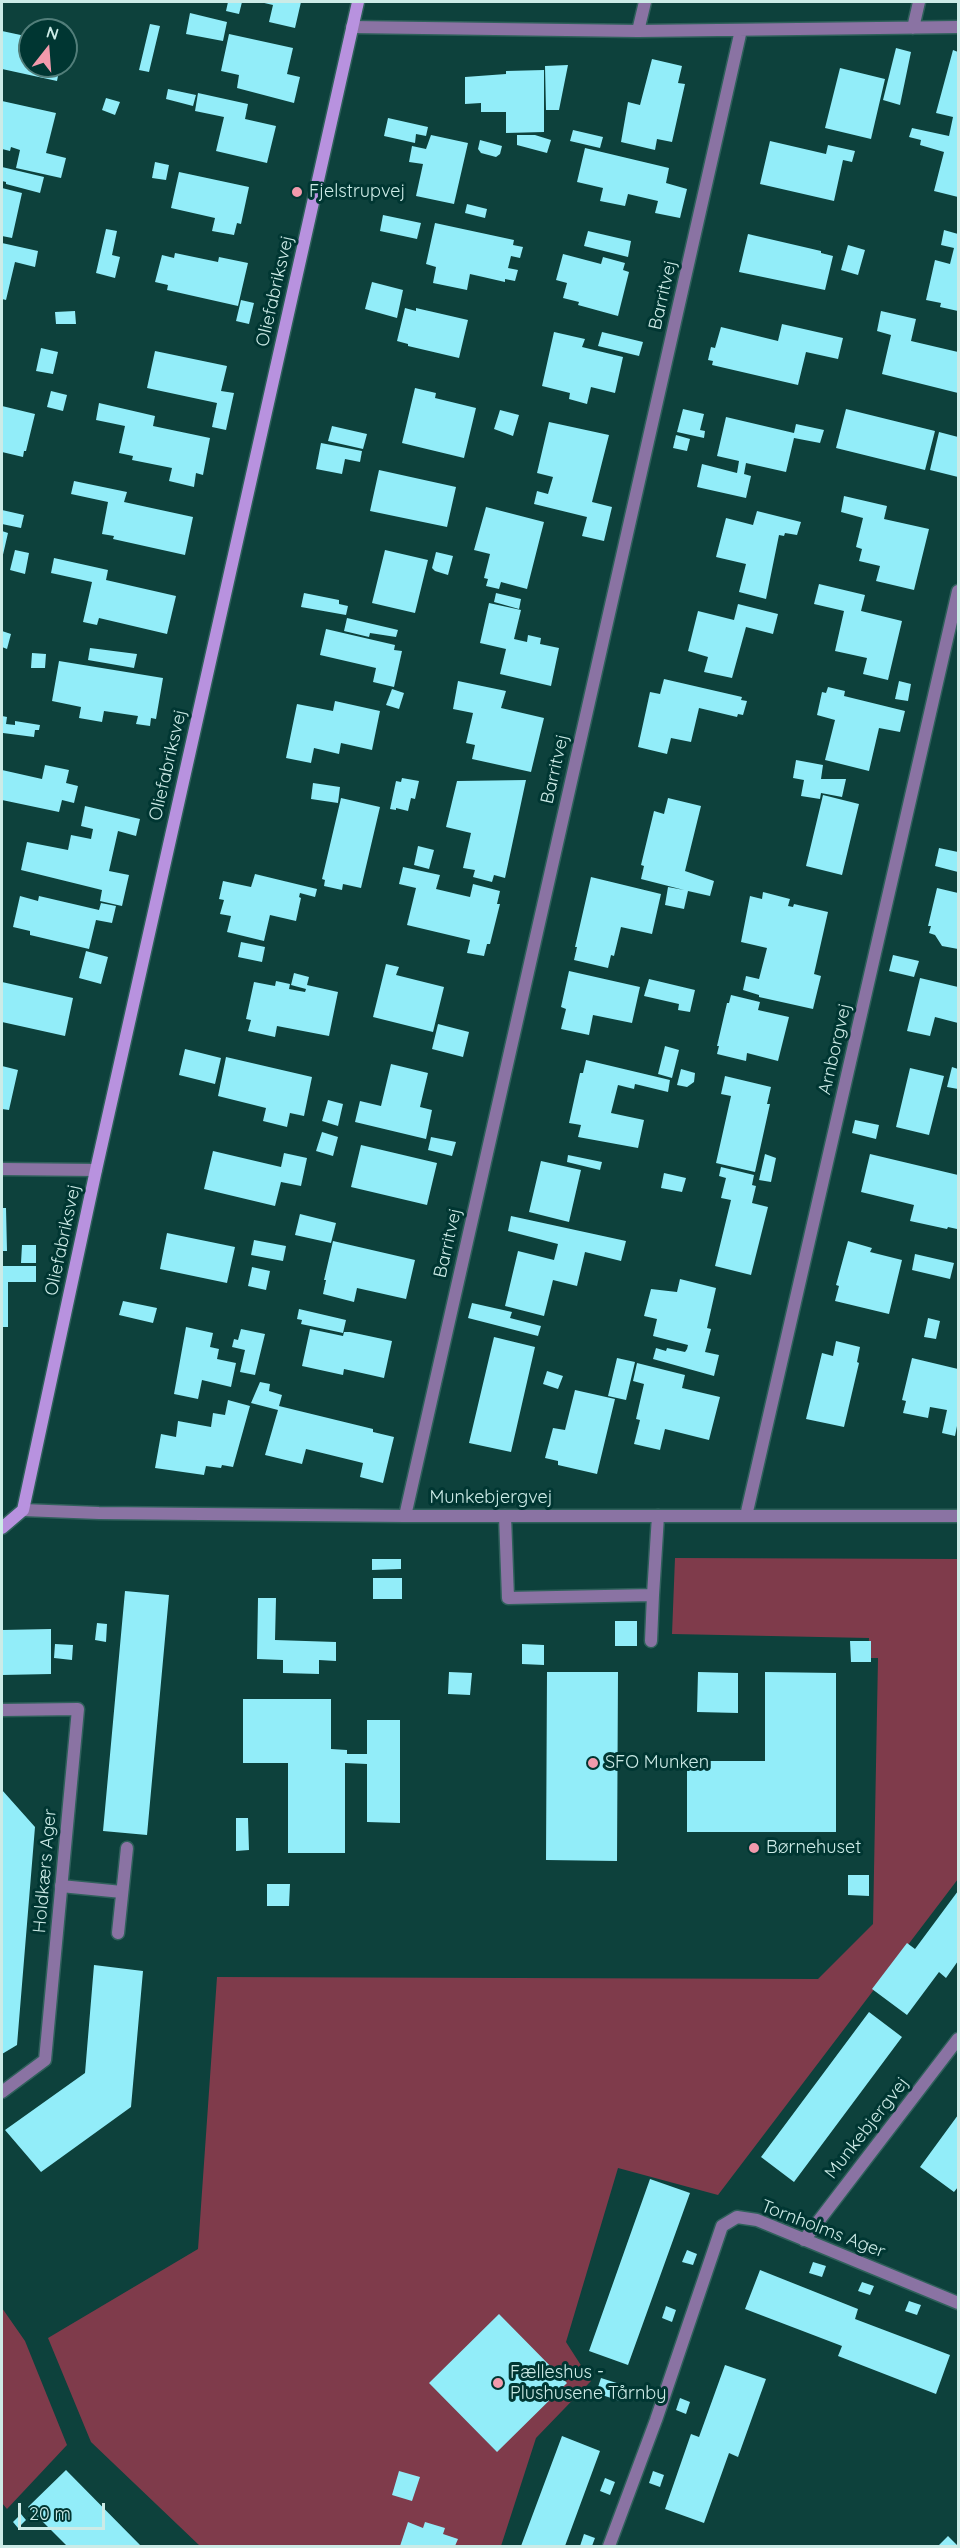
<!DOCTYPE html>
<meta charset="utf-8">
<style>
body{margin:0}
#map{position:relative;width:960px;height:2548px;overflow:hidden;background:#0d413c;font-family:Quicksand,sans-serif}
canvas{display:block}
.frame{position:absolute;inset:0;border:3px solid #ccebe7;pointer-events:none}
.north{position:absolute;left:18px;top:18px;width:60px;height:60px;box-sizing:border-box;background:#003632;border:2px solid #527e7a;border-radius:50%;rotate:17deg;font-size:16px;font-weight:700;line-height:24px;text-align:center;color:#ccebe7}
.north::after{content:'';display:block;margin:auto;width:21px;height:27px;background:#f29aac;clip-path:polygon(50% 0,100% 100%,50% 72%,0 100%)}
.scale{position:absolute;left:18px;top:2503px;width:87px;height:27px;box-sizing:border-box;border:3px solid #ccebe7;border-top:0;padding-left:8px;font-size:18px;line-height:21px;white-space:nowrap;color:#ccebe7;-webkit-text-stroke:4px #003632;paint-order:stroke}
</style>
<div id="map">
<canvas width="960" height="2548"></canvas>
<div class="frame"></div>
<div class="north">N</div>
<div class="scale">20 m</div>
</div>
<script>
const c = document.querySelector('canvas').getContext('2d');
c.lineJoin = 'round';
function fillPath(path, color) {
  c.fillStyle = color;
  c.fill(path, 'evenodd');
}
function toPath(rows) {
  const path = new Path2D();
  for (const r of rows) {
    path.moveTo(r[0], r[1]);
    for (let i = 2; i < r.length; i += 2) path.lineTo(r[i], r[i + 1]);
  }
  return path;
}
function strokePath(path, color, width, dash) {
  c.strokeStyle = color;
  c.lineWidth = width;
  c.lineCap = dash ? 'butt' : 'round';
  c.setLineDash(dash || []);
  c.stroke(path);
}
function label(font, color, halo, rows, align = 'center') {
  c.font = font + ' Quicksand,sans-serif';
  c.lineWidth = 6;
  c.setLineDash([]);
  c.textBaseline = 'middle';
  c.strokeStyle = halo;
  c.fillStyle = color;
  for (const [text, x, y, turn = 0] of rows) {
    c.save();
    c.translate(x, y);
    c.rotate((+turn || 0) * Math.PI / 180);
    c.textAlign = isNaN(turn) ? turn : align;
    if (halo) c.strokeText(text, 0, 0);
    c.fillText(text, 0, 0);
    c.restore();
  }
}
const green = toPath([
 [675,1558,958,1559,958,1879,718,2195,618,2168,566,2342,591,2381,536,2438,501,2546,200,2546,91,2442,48,2338,198,2249,217,1977,818,1979,873,1924,878,1658,868,1658,869,1638,672,1634],
 [2,2308,25,2341,67,2445,7,2509,2,2503]
]);
const building = toPath([
 [228,2,242,2,239,14,226,11],
 [260,2,301,2,295,28,269,22,273,5],
 [190,13,227,22,223,41,186,34],
 [150,24,160,26,149,72,139,70],
 [2,31,30,37,30,66,60,66,57,81,2,69],
 [229,34,293,48,287,74,300,77,294,103,237,88,239,75,221,71],
 [896,48,911,52,900,105,883,100],
 [953,50,958,52,958,197,934,191,944,152,920,145,921,140,909,137,912,128,949,136,953,117,936,113],
 [652,59,682,66,678,83,685,84,672,142,657,139,655,150,621,142,628,102,640,105],
 [568,65,559,110,546,110,545,66],
 [840,68,885,79,871,139,825,128],
 [544,70,544,132,506,133,506,112,481,112,481,103,465,104,465,77,506,74,506,71],
 [168,89,196,95,193,106,166,99],
 [198,93,248,104,245,119,276,126,267,163,216,151,224,117,195,111],
 [106,98,120,102,115,115,102,110],
 [2,101,56,113,46,153,66,158,61,178,16,168,20,150,11,147,10,151,2,149],
 [388,118,428,127,426,136,416,134,415,143,384,136],
 [573,130,603,137,600,148,570,141],
 [431,135,468,143,454,204,416,196,423,164,409,162,412,146,426,149],
 [517,135,535,135,551,140,547,153,517,145],
 [480,140,502,146,500,154,496,157,481,153,478,149],
 [770,141,826,154,828,145,855,151,852,162,843,160,834,201,760,184],
 [585,148,669,168,666,183,687,189,680,218,655,213,658,201,628,194,625,206,600,201,603,188,577,182],
 [155,162,169,165,166,180,152,178],
 [2,167,44,177,40,193,6,184,6,182,2,181],
 [179,172,249,187,241,224,237,223,234,235,212,231,215,218,171,208],
 [2,188,22,193,12,238,2,236],
 [467,204,487,209,485,218,465,213],
 [383,215,421,223,417,239,380,231],
 [435,223,514,240,513,245,523,247,520,258,511,256,508,268,518,270,515,281,505,279,505,282,470,274,467,290,433,283,436,267,426,264],
 [106,229,117,231,112,255,120,257,115,278,96,273],
 [944,230,958,234,958,311,940,307,941,303,926,300,935,260,950,264,954,248,941,245],
 [588,231,631,241,628,257,584,246],
 [748,234,821,251,821,253,833,256,825,290,739,272],
 [2,243,38,251,35,267,15,262,6,300,2,299],
 [848,245,865,250,858,275,841,270],
 [175,253,218,262,219,257,248,263,238,306,167,290,168,285,155,282,162,255,174,258],
 [563,254,601,264,603,257,625,263,623,270,629,272,618,316,578,305,579,302,563,298,567,283,556,280],
 [372,282,403,290,397,318,365,309],
 [241,300,254,303,249,324,236,321],
 [405,308,416,311,416,308,468,320,459,358,408,346,408,344,397,341],
 [75,311,76,324,56,324,55,312],
 [881,311,916,319,911,341,958,352,958,393,882,374,891,335,877,331],
 [782,324,843,338,838,359,806,352,798,385,712,365,713,361,708,360,711,347,715,348,721,327,778,341],
 [554,332,585,339,582,347,623,357,615,393,591,387,587,404,569,399,570,393,542,386],
 [602,332,643,342,639,356,598,346],
 [41,348,58,352,53,374,36,371],
 [155,351,227,366,221,391,234,393,226,430,212,427,217,403,147,388],
 [415,388,436,393,435,398,476,408,464,458,402,443],
 [51,391,67,395,63,411,47,407],
 [99,403,155,416,153,426,210,438,203,475,196,473,194,487,169,481,172,468,132,460,133,456,119,453,125,426,96,420],
 [2,406,35,414,26,451,24,451,23,457,2,452],
 [683,409,704,414,700,430,705,431,704,438,677,432],
 [846,409,935,431,925,470,836,448],
 [500,410,519,415,513,436,494,429],
 [726,417,794,433,796,424,824,430,820,443,794,438,786,472,746,463,744,474,751,476,746,498,697,487,702,464,737,473,739,461,717,456],
 [549,422,609,435,592,502,612,507,604,541,582,536,587,517,534,504,537,491,548,494,553,477,537,473],
 [332,426,367,434,363,449,328,441],
 [939,432,958,437,958,477,930,470],
 [676,435,690,439,687,451,673,448],
 [321,443,362,451,360,462,345,459,342,474,316,469],
 [379,470,456,487,447,527,370,511],
 [74,481,127,492,124,502,193,517,185,555,113,539,114,536,102,534,108,502,71,494],
 [844,496,887,506,884,519,929,529,914,590,876,581,880,566,859,561,862,549,856,547,863,518,841,512],
 [486,507,544,522,527,589,501,582,499,589,486,586,488,579,484,578,490,554,474,550],
 [2,510,24,515,21,528,2,524],
 [757,511,801,522,797,535,785,533,784,536,779,535,766,599,739,592,746,564,716,557,726,518,753,525],
 [2,531,8,533,2,559],
 [15,550,29,553,25,574,10,570],
 [385,550,428,560,415,613,372,603],
 [436,552,453,556,448,575,435,571,432,568],
 [54,558,108,570,106,580,176,596,167,634,99,618,97,625,83,622,92,582,51,573],
 [819,584,865,595,861,611,902,621,888,680,863,674,867,658,835,651,844,611,814,604],
 [304,593,339,600,339,604,348,606,346,615,301,607],
 [496,593,521,599,519,609,494,602],
 [489,603,521,610,514,639,527,642,528,635,541,638,540,644,559,648,551,686,500,674,506,649,480,643],
 [738,604,778,614,773,634,746,627,732,678,704,672,708,657,688,651,698,611,734,620],
 [347,618,394,629,398,630,396,637,370,633,369,637,344,631],
 [326,629,395,645,394,650,402,651,394,687,373,682,376,668,320,655],
 [2,631,11,634,7,649,2,647],
 [90,648,137,654,134,668,88,660],
 [32,653,46,654,45,668,31,668],
 [59,661,163,678,156,719,151,718,150,726,136,724,138,716,104,711,102,722,79,718,81,707,52,701],
 [664,679,742,697,741,700,747,701,743,715,738,714,737,717,699,708,691,742,671,738,667,754,638,747,650,692,660,694],
 [458,681,506,691,501,708,544,718,531,772,472,759,475,745,466,743,473,713,453,709],
 [899,681,911,684,908,701,895,699],
 [828,687,845,691,844,696,905,711,900,732,879,728,869,771,825,760,835,720,817,715,822,692,826,693],
 [392,689,404,693,399,709,386,705],
 [335,701,380,711,372,750,341,743,339,754,314,748,311,763,286,758,297,704,333,711],
 [2,716,7,717,6,724,15,725,15,721,40,725,39,730,35,730,34,737,3,733],
 [796,760,823,765,821,779,846,779,842,797,821,793,820,799,801,796,804,780,793,778],
 [45,765,69,770,66,783,78,786,74,803,62,800,59,812,2,800,2,770,42,779],
 [402,778,419,781,415,799,411,798,408,811,396,808,396,810,390,809,396,781,401,782],
 [526,780,505,878,494,875,492,882,473,877,475,870,463,868,471,833,446,827,457,781],
 [313,783,340,787,338,803,311,799],
 [823,795,859,804,842,875,806,866],
 [341,798,380,807,361,888,343,884,342,890,324,886,325,880,322,879],
 [668,798,701,806,685,871,714,881,710,896,688,891,684,909,665,905,668,887,684,890,641,879,644,866,641,865,654,811,664,814],
 [85,806,140,819,136,836,118,831,109,871,129,875,122,906,100,901,102,890,21,870,27,842,68,850,71,835,91,839,93,829,81,826],
 [418,846,434,850,429,869,414,865],
 [939,848,958,852,958,872,935,866],
 [403,867,440,875,436,889,470,897,473,884,500,891,497,904,500,904,490,944,487,944,484,956,467,953,470,940,407,925,416,888,399,884],
 [255,874,317,889,315,897,300,893,299,897,301,898,296,921,270,915,264,941,227,932,231,916,220,914,224,900,219,899,223,881,251,887],
 [591,877,661,894,652,934,621,927,614,956,611,955,608,968,574,960,577,947,575,947],
 [937,888,958,893,958,949,942,946,935,935,929,933,931,926,928,926],
 [763,892,790,899,788,906,793,907,794,904,828,912,814,974,821,976,813,1009,759,997,759,995,743,990,746,976,759,979,767,948,741,942,750,896,762,899],
 [20,896,38,901,39,896,99,910,101,903,116,906,112,923,96,920,89,949,30,935,30,931,13,927],
 [241,942,265,947,262,962,238,957],
 [86,951,108,957,101,984,79,978],
 [893,955,919,961,914,977,889,971],
 [386,964,399,967,396,975,444,987,433,1032,373,1017],
 [569,971,640,987,632,1023,593,1015,589,1035,561,1029,566,1009,561,1007],
 [294,973,309,977,307,985,338,992,329,1036,277,1026,275,1037,248,1031,251,1020,246,1019,254,982,275,986,276,981,290,984,289,989,305,992,306,989,291,985],
 [920,978,958,987,958,1023,935,1017,930,1036,907,1031],
 [649,979,695,990,690,1012,678,1010,679,1004,644,996],
 [2,982,73,998,65,1036,2,1022],
 [731,995,760,1002,758,1010,789,1017,778,1061,747,1053,746,1061,717,1054,719,1046,717,1046,727,1003,729,1003],
 [438,1024,469,1032,463,1057,432,1049],
 [665,1046,679,1050,672,1078,658,1074],
 [185,1049,221,1058,215,1084,179,1075],
 [226,1057,312,1077,304,1116,290,1113,287,1127,263,1121,266,1108,218,1096],
 [586,1060,670,1080,668,1092,635,1084,634,1089,618,1085,611,1113,644,1120,638,1148,578,1137,581,1125,569,1123,580,1073,583,1073],
 [391,1064,428,1073,420,1107,432,1110,426,1139,355,1122,360,1101,381,1106],
 [2,1066,18,1070,9,1110,2,1109],
 [952,1067,958,1069,958,1089,947,1087],
 [910,1068,944,1076,929,1135,896,1127],
 [681,1069,695,1073,694,1082,687,1087,677,1085],
 [725,1076,771,1087,767,1104,770,1104,755,1172,716,1163,731,1096,721,1094],
 [328,1100,343,1104,338,1126,322,1121],
 [855,1120,879,1125,876,1139,852,1133],
 [322,1132,338,1137,333,1156,316,1151],
 [431,1137,456,1142,452,1156,428,1150],
 [361,1145,437,1163,427,1205,351,1187],
 [213,1151,281,1167,284,1153,307,1158,301,1186,281,1182,275,1206,204,1189],
 [765,1154,776,1158,771,1182,759,1180],
 [870,1154,958,1175,957,1229,948,1227,947,1229,910,1221,914,1205,861,1192],
 [568,1155,602,1162,600,1170,567,1162],
 [541,1161,581,1170,569,1222,529,1212],
 [721,1167,754,1175,752,1185,756,1186,752,1203,768,1207,751,1275,715,1266,731,1200,721,1198,726,1178,719,1176],
 [664,1173,686,1178,682,1192,661,1188],
 [2,1208,6,1208,7,1251,2,1251],
 [300,1214,336,1223,331,1243,295,1235],
 [511,1216,626,1241,621,1261,585,1252,577,1286,553,1280,544,1316,505,1306,518,1251,554,1260,558,1244,508,1231],
 [167,1233,235,1247,227,1283,160,1269],
 [254,1240,286,1246,283,1261,251,1255],
 [333,1241,415,1260,406,1299,357,1288,354,1302,323,1294,326,1280,324,1280],
 [848,1241,872,1248,870,1252,902,1260,889,1314,835,1301,839,1286,836,1285],
 [22,1245,36,1245,36,1263,21,1263],
 [915,1254,954,1263,950,1279,912,1270],
 [3,1266,36,1266,36,1282,8,1282,8,1327,2,1327],
 [252,1267,270,1271,266,1290,248,1286],
 [680,1279,716,1288,707,1328,711,1329,705,1352,719,1355,714,1376,653,1359,656,1348,666,1351,667,1348,685,1352,687,1349,688,1345,653,1336,657,1319,644,1316,651,1289,677,1292],
 [123,1301,157,1308,153,1323,119,1315],
 [472,1303,512,1312,510,1318,541,1326,538,1336,468,1318],
 [299,1309,346,1320,343,1333,301,1324,302,1320,297,1319],
 [928,1318,940,1321,936,1339,924,1337],
 [186,1327,213,1333,210,1347,219,1349,217,1359,236,1363,231,1387,202,1380,198,1399,174,1394],
 [241,1329,265,1334,255,1375,240,1372,245,1350,232,1347,234,1339,238,1340],
 [310,1329,343,1336,344,1332,350,1332,392,1341,384,1378,344,1369,343,1375,302,1366],
 [494,1337,535,1347,511,1452,469,1443],
 [836,1341,860,1347,857,1362,859,1363,844,1427,806,1419,822,1353,833,1356],
 [617,1358,635,1362,626,1400,608,1396],
 [912,1358,958,1369,958,1421,955,1436,942,1433,947,1410,930,1407,928,1418,903,1413,906,1401,902,1400],
 [637,1363,685,1375,682,1388,720,1397,709,1440,665,1429,660,1450,634,1444,640,1420,636,1419,644,1384,633,1381],
 [547,1371,563,1376,558,1389,543,1384],
 [260,1382,270,1384,269,1391,282,1395,279,1406,373,1429,373,1432,394,1437,383,1483,360,1477,363,1463,306,1449,302,1464,265,1455,278,1410,251,1403],
 [575,1390,615,1399,597,1474,558,1465,558,1461,545,1458,553,1428,565,1430],
 [228,1400,250,1406,233,1467,222,1465,221,1468,206,1466,204,1475,155,1468,161,1434,176,1437,178,1421,211,1427,213,1413,225,1415],
 [372,1559,401,1559,401,1569,372,1570],
 [373,1578,402,1578,402,1599,373,1599],
 [125,1591,169,1595,147,1835,103,1831],
 [258,1598,276,1598,275,1640,336,1642,336,1661,319,1660,319,1674,283,1673,283,1660,257,1659],
 [615,1621,637,1621,637,1646,615,1646],
 [97,1623,107,1624,106,1642,95,1640],
 [51,1629,51,1674,2,1675,2,1630],
 [850,1641,871,1641,871,1662,851,1662],
 [55,1644,73,1645,72,1660,54,1658],
 [522,1644,544,1645,544,1665,522,1664],
 [449,1672,472,1673,470,1695,448,1694],
 [547,1672,618,1672,617,1861,546,1860],
 [698,1672,738,1673,738,1713,697,1712],
 [765,1672,836,1673,836,1832,687,1832,687,1761,765,1761],
 [243,1699,331,1699,331,1749,347,1750,347,1754,367,1754,367,1720,400,1720,400,1823,367,1822,367,1764,345,1763,345,1853,288,1853,288,1763,243,1763],
 [2,1790,35,1827,17,2045,2,2054],
 [236,1818,248,1818,249,1850,236,1851],
 [848,1875,869,1875,869,1896,848,1895],
 [267,1884,290,1884,289,1906,267,1906],
 [958,1891,958,1961,946,1978,939,1972,907,2015,872,1989,907,1943,915,1949],
 [94,1965,143,1971,131,2107,41,2172,5,2130,85,2073],
 [869,2012,902,2037,794,2182,761,2157],
 [958,2115,958,2187,954,2192,920,2167],
 [650,2179,690,2193,628,2365,589,2351],
 [687,2250,697,2254,693,2265,682,2262],
 [813,2262,826,2266,822,2277,809,2273],
 [760,2270,858,2309,855,2319,950,2355,936,2394,838,2356,842,2346,745,2309],
 [862,2282,874,2286,870,2295,858,2291],
 [909,2301,921,2305,917,2315,905,2311],
 [666,2306,676,2310,672,2322,662,2318],
 [499,2314,567,2383,497,2452,429,2383],
 [725,2365,766,2379,738,2457,729,2453,704,2523,665,2509,691,2434,699,2437],
 [601,2378,626,2386,620,2401,596,2393],
 [680,2398,690,2402,686,2414,676,2410],
 [562,2436,600,2451,565,2546,521,2546],
 [66,2470,141,2546,67,2546,28,2507],
 [399,2471,420,2477,412,2501,392,2495],
 [653,2471,664,2475,660,2487,649,2483],
 [605,2478,615,2482,610,2495,600,2491],
 [21,2514,26,2520,18,2528,13,2522],
 [408,2522,423,2528,425,2522,445,2528,443,2534,458,2539,455,2546,400,2546],
 [584,2534,595,2538,592,2546,580,2546],
 [948,2536,958,2546,938,2546]
]);
const lane = toPath([
 [505,1516,508,1598,653,1595,658,1516],
 [651,1641,653,1595],
 [61,1886,122,1892],
 [118,1933,127,1848]
]);
const street = toPath([
 [352,27,638,31,958,27],
 [913,28,919,2],
 [638,31,645,2],
 [2,1169,96,1170],
 [23,1510,99,1513,405,1516,958,1516],
 [405,1516,741,30],
 [746,1516,958,591],
 [2,1710,78,1709,45,2060,2,2092],
 [804,2240,958,2039],
 [609,2546,656,2420,722,2226,737,2217,757,2220,958,2303]
]);
const secondary = toPath([
 [2,1528,23,1510,96,1170,358,2]
]);
const markers = [
 [297,192,6,"#f29aac"],
 [593,1763,6,"#f29aac"],
 [754,1848,6,"#f29aac"],
 [498,2383,6,"#f29aac"]
];
const poiNames = [
 ["Fjelstrupvej",309,192],
 ["SFO Munken",605,1763],
 ["Børnehuset",766,1848],
 ["Fælleshus -",510,2373],
 ["Plushusene Tårnby",510,2394]
];
const streetNames = [
 ["Oliefabriksvej",275,291,-77],
 ["Barritvej",663,295,-77],
 ["Oliefabriksvej",168,765,-77],
 ["Barritvej",555,769,-77],
 ["Arnborgvej",835,1049,-77],
 ["Oliefabriksvej",63,1240,-78],
 ["Barritvej",448,1243,-77],
 ["Munkebjergvej",491,1498],
 ["Holdkærs Ager",45,1871,-85],
 ["Munkebjergvej",867,2128,-52],
 ["Tornholms Ager",823,2229,21]
];
fillPath(green, '#7f3b4b');
fillPath(building, '#92edf9');
strokePath(lane, '#2f605b', 15);
strokePath(street, '#2f605b', 15);
strokePath(secondary, '#2f605b', 15);
strokePath(lane, '#8a73a3', 12);
strokePath(street, '#8a73a3', 12);
strokePath(secondary, '#b892df', 12);
for (const [x, y, r, color] of markers) {
  const dot = new Path2D();
  dot.arc(x, y, r, 0, 2 * Math.PI);
  c.fillStyle = color;
  c.fill(dot);
  strokePath(dot, '#003632', 2);
}
label('18px', '#ccebe7', '#003632', poiNames, 'left');
label('18px', '#ccebe7', '#003632', streetNames);
</script>
